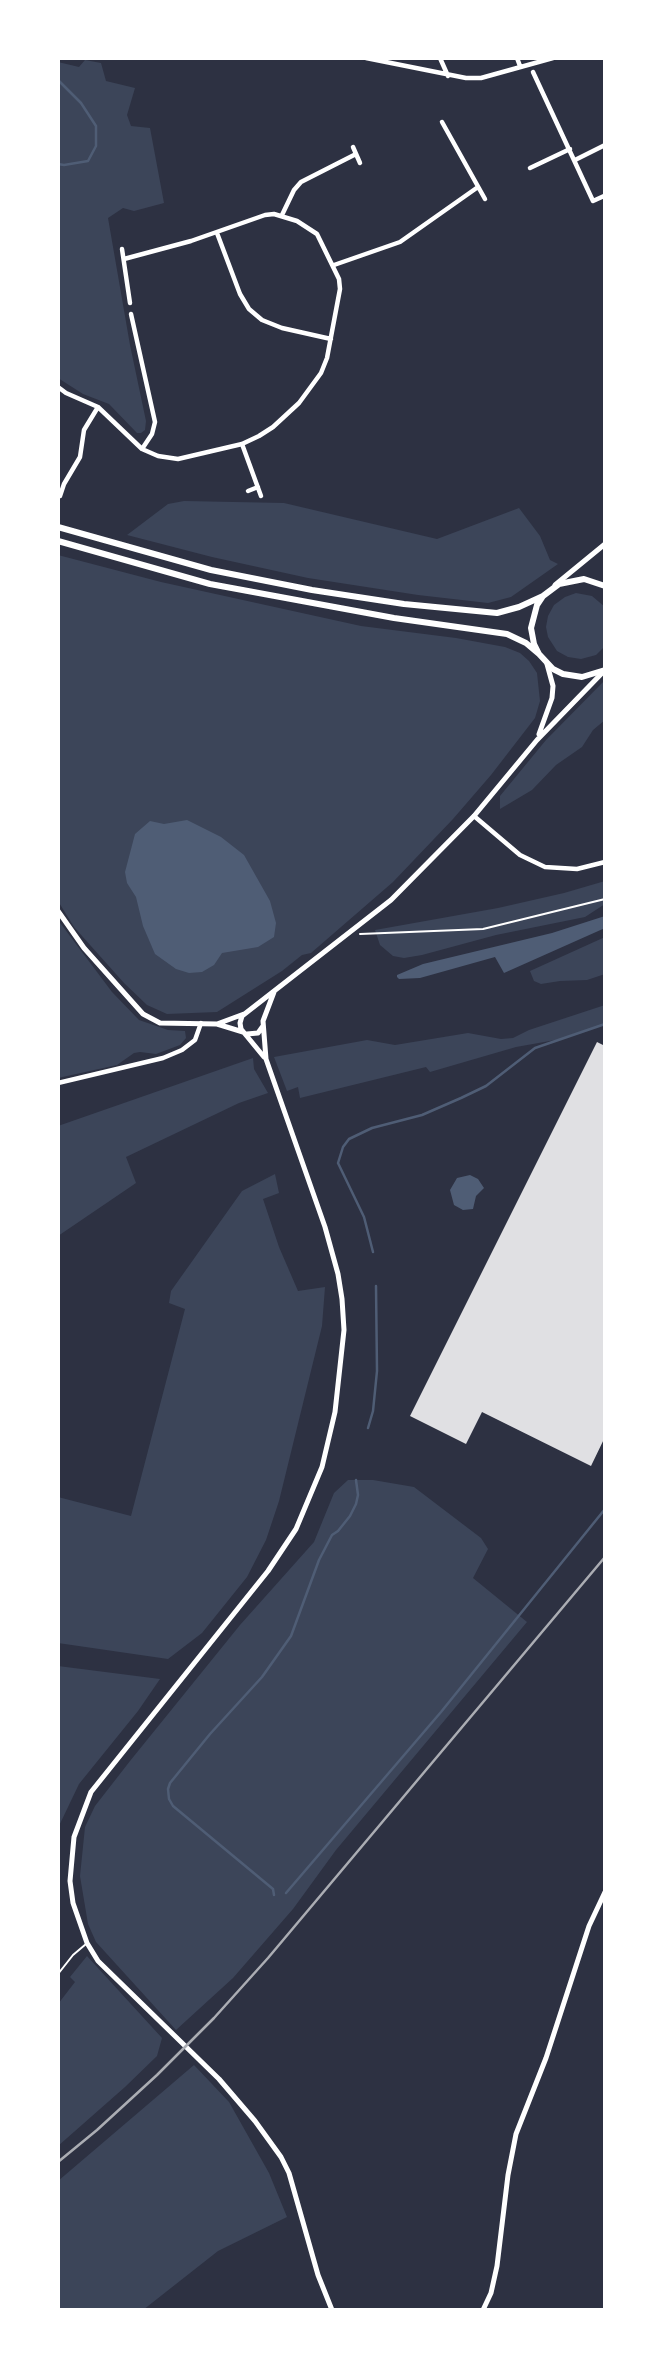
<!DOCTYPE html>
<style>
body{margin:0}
#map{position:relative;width:663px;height:2368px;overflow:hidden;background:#2d3142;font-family:"Titillium Web",sans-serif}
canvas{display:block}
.frame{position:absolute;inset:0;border:60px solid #fff;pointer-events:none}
</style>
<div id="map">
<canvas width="663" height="2368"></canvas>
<div class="frame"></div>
</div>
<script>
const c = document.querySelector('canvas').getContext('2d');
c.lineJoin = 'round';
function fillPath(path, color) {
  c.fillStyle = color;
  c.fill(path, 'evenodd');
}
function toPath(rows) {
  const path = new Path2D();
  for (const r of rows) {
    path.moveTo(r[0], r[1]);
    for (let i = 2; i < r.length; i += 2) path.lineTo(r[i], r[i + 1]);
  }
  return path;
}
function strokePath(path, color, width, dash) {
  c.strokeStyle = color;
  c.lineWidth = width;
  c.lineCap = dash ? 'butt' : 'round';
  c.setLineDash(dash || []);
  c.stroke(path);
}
const green = toPath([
 [85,60,101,63,106,81,135,88,127,115,131,126,150,128,164,203,134,211,123,208,108,218,130,345,146,421,145,430,141,433,137,433,109,404,83,394,58,378,58,62,79,67],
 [184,501,284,503,437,539,519,508,540,536,550,560,558,564,511,597,488,603,418,595,308,578,212,557,127,535,168,504],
 [58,555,161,582,361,626,456,638,505,647,520,653,529,661,537,673,540,701,535,718,491,775,453,819,393,882,311,953,302,955,282,971,217,1012,167,1014,147,1005,124,983,74,927,58,901],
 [576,593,592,596,605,607,605,646,596,655,581,659,568,657,557,651,548,637,546,627,548,616,554,605,565,597],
 [605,680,605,720,593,730,582,747,556,765,532,790,500,809,500,796,546,740],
 [605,881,605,904,585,917,496,935,422,955,404,958,393,956,380,945,375,930,498,908,564,893],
 [58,920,112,992,139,1020,168,1030,185,1031,186,1038,180,1045,156,1054,140,1052,134,1053,117,1065,58,1078],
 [605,937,605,974,587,980,560,981,541,984,534,981,530,971],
 [605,1005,605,1024,561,1039,516,1047,430,1072,426,1067,300,1098,298,1087,287,1091,274,1057,367,1040,395,1045,468,1033,501,1039,513,1038,529,1030],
 [253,1058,254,1069,268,1093,239,1103,126,1157,136,1183,58,1236,58,1126],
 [275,1174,279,1193,263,1199,279,1247,298,1291,325,1287,322,1326,279,1501,266,1540,247,1577,202,1633,168,1659,58,1643,58,1497,131,1516,185,1309,169,1303,171,1291,242,1191],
 [348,1480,373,1480,414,1487,481,1538,488,1549,473,1578,527,1622,336,1850,293,1909,233,1978,176,2030,96,1942,88,1924,80,1876,85,1827,95,1806,130,1761,240,1625,314,1542,334,1493],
 [58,1666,160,1679,138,1711,79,1784,58,1828],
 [87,1956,162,2038,157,2056,125,2087,58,2146,58,2004,75,1982,70,1977],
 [194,2065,229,2102,269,2173,287,2217,218,2251,143,2310,58,2310,58,2181]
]);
const water = toPath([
 [187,820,221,837,244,855,270,901,276,923,274,937,258,947,222,953,214,965,202,972,189,973,176,969,155,954,143,926,136,897,127,883,125,872,135,834,150,821,164,824],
 [605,916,605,928,504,973,495,957,420,978,399,979,397,977,397,975,423,964,552,933],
 [470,1175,478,1179,484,1188,476,1196,473,1209,463,1210,454,1205,450,1190,457,1178]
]);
const stream = toPath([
 [58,80,81,103,96,126,96,146,88,161,64,165,58,164],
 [373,1252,364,1217,338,1163,343,1147,349,1139,372,1128,422,1115,461,1098,486,1086,535,1048,605,1024],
 [368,1428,373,1411,377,1371,376,1286],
 [286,1893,441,1712,605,1509],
 [274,1895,273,1889,173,1806,169,1799,168,1789,170,1783,210,1734,262,1677,291,1636,319,1560,332,1535,338,1531,350,1516,356,1504,358,1495,356,1480]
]);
const building = toPath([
 [597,1042,605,1046,605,1437,591,1466,482,1412,466,1444,410,1416]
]);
const path = toPath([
 [360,934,483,929,605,899]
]);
const service = toPath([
 [58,1974,73,1955,86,1944]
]);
const minor = toPath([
 [366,58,466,78,481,78,553,58],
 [440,58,448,76],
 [517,58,520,66],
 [533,72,593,201,604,196,605,198],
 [442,122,485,199],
 [353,147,360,163],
 [575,160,605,145],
 [530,168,570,149],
 [282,215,294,190,301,182,356,154],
 [217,233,240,294,249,309,262,320,282,328,331,339],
 [122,249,130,303],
 [334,265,400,242,478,187],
 [131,314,155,422,152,434,142,449],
 [58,387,66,393,98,407,142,449,158,456,178,459,242,444,259,436,273,427,299,403,321,373,327,358,340,289,339,279,317,234,297,221,274,214,265,215,191,241,124,259],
 [242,444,261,496],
 [248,491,258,487],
 [60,496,64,484,80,457,84,430,98,407],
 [474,816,520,855,545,867,577,869,605,862],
 [58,1083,163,1058,182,1050,195,1040,201,1023]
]);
const tertiary = toPath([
 [555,585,605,544],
 [539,734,552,698,553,686,547,664],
 [58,911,84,948,143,1014,160,1023,217,1024,243,1032],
 [274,992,263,1021,266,1059,325,1227,338,1274,342,1299,344,1330,335,1412,322,1467,296,1529,268,1571,91,1792,74,1837,70,1881,73,1903,87,1943,98,1961,219,2079,255,2121,281,2157,289,2173,318,2275,332,2310],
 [217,1024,244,1014],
 [247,1034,258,1033,263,1026],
 [264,1057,241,1029,240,1023,242,1016,391,900,474,816,537,740,605,670],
 [483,2310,491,2293,497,2266,508,2175,516,2134,546,2058,589,1926,605,1892]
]);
const primary = toPath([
 [58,527,211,570,312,590,404,604,497,613,519,607,543,596],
 [58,541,210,584,394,618,507,634,526,643,539,654],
 [605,586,584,579,559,584,543,596,537,605,531,628,534,644,539,654,553,669,563,674,582,677,605,670]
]);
const rail = toPath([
 [58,2162,97,2130,157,2075,214,2018,268,1958,605,1557]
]);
fillPath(green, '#3c4559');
fillPath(water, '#4f5d75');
strokePath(stream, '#4f5d75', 2.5);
fillPath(building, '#e0e0e3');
strokePath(path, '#fff', 2);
strokePath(service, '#fff', 2);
strokePath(minor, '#fff', 4.5);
strokePath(tertiary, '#fff', 5);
strokePath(primary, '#fff', 6);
strokePath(rail, '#abadb3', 2.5);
</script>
